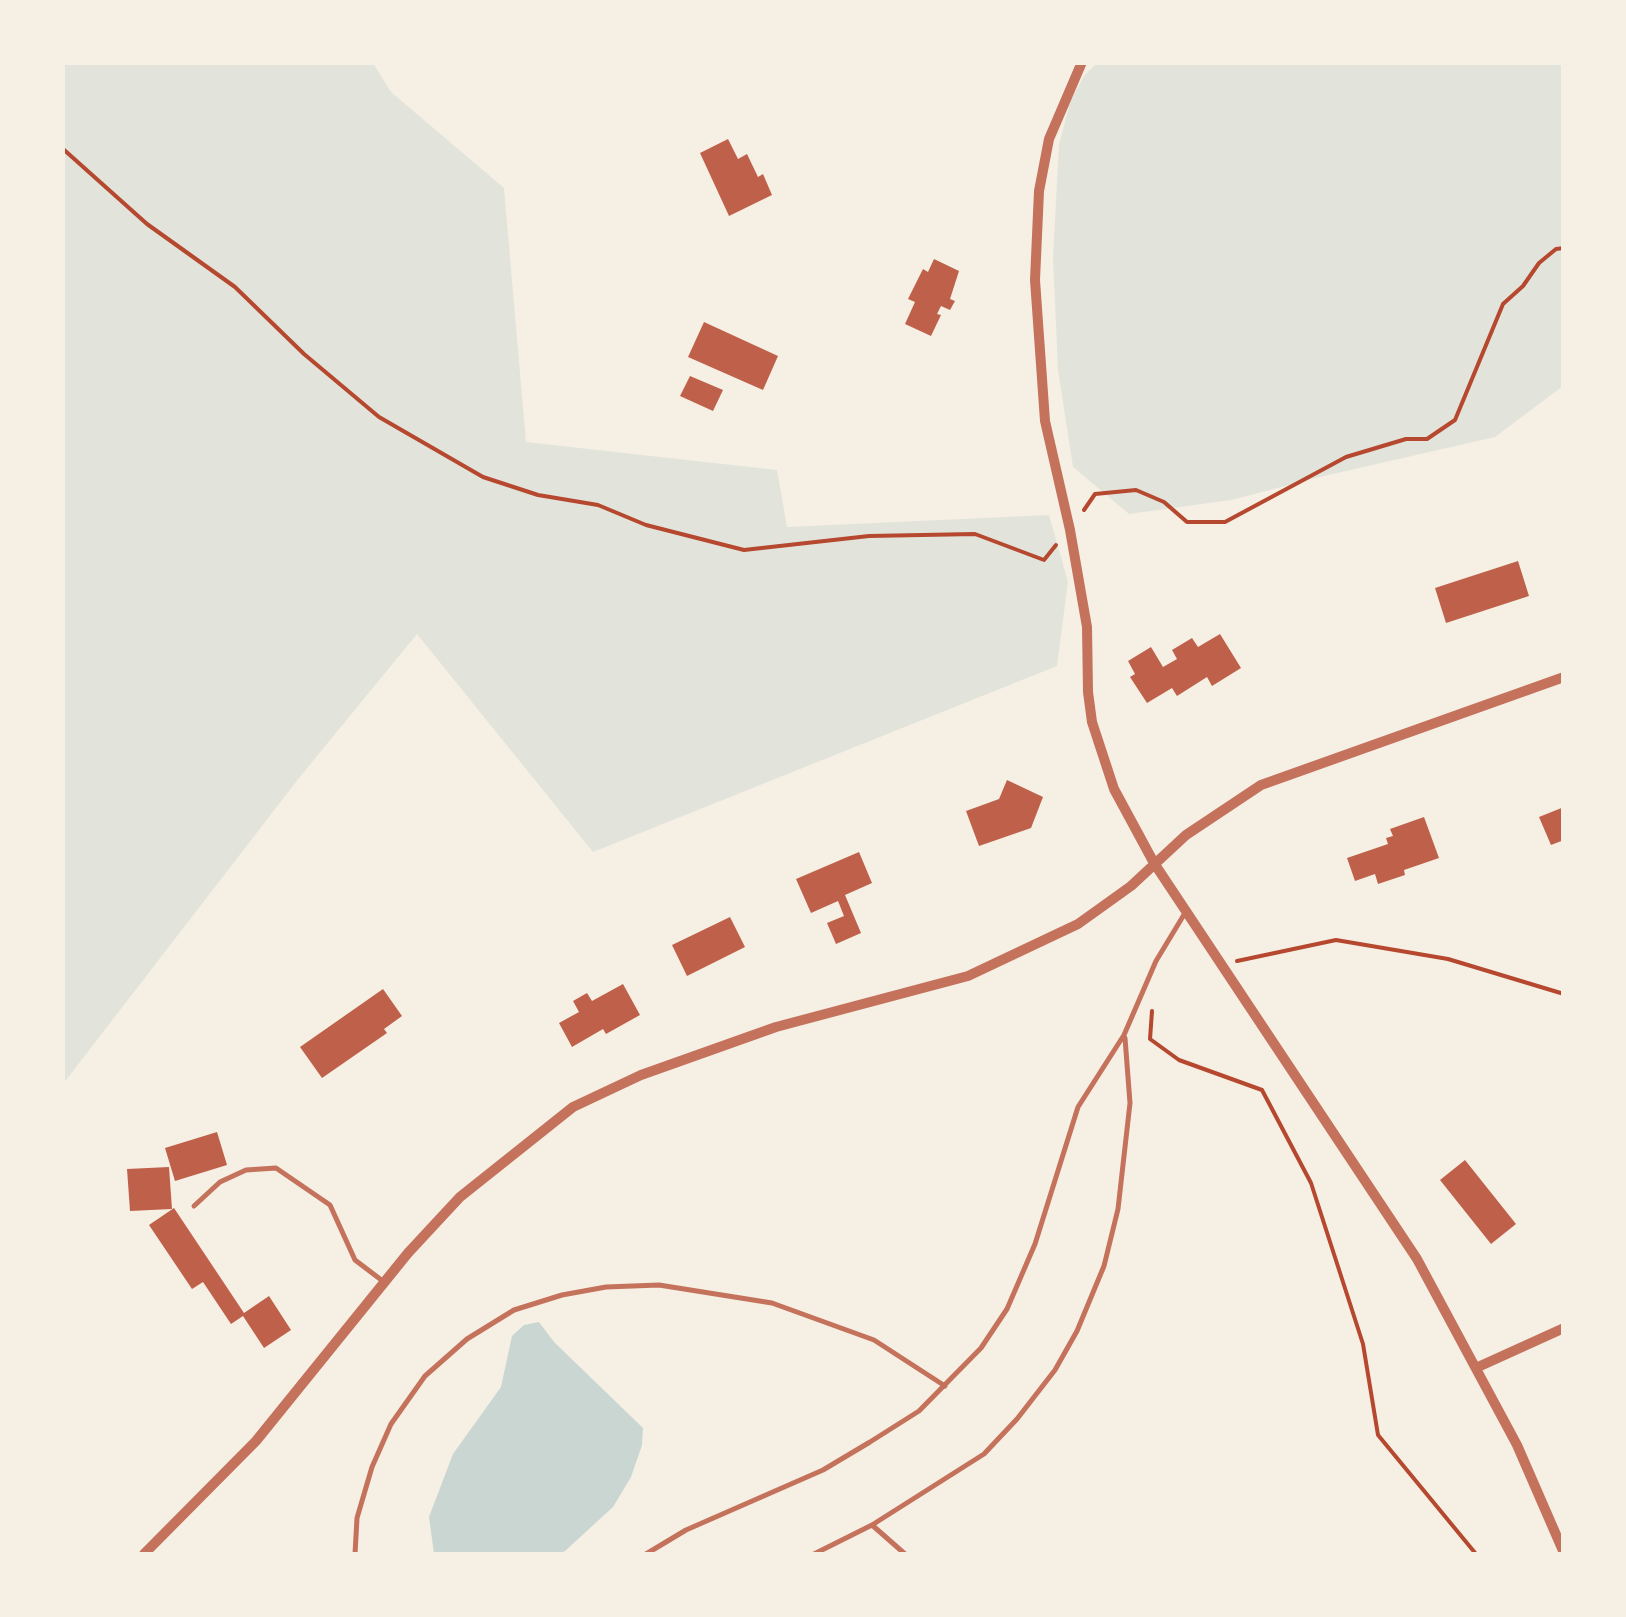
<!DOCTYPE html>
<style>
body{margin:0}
#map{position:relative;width:1626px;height:1617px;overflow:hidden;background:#f6efe4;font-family:Jost,sans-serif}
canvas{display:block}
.frame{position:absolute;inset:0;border:65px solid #f6efe4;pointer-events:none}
</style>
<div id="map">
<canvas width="1626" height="1617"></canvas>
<div class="frame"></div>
</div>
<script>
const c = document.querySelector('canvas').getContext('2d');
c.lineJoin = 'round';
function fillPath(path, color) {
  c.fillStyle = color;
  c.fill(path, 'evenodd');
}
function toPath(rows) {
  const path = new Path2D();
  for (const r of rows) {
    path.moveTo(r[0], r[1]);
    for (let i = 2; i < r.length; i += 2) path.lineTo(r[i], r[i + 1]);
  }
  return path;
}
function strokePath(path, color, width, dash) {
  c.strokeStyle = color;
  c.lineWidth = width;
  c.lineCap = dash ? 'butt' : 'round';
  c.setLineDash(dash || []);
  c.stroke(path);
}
const green = toPath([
 [1098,62,1563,63,1563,386,1495,437,1324,476,1231,500,1129,514,1073,467,1058,370,1053,258,1059,145,1070,102,1084,76],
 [63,63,373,63,391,92,504,188,526,442,777,470,787,527,1049,515,1068,582,1057,666,593,852,417,634,299,778,63,1084]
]);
const water = toPath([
 [539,1322,554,1342,643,1428,642,1445,631,1477,613,1507,565,1551,557,1554,434,1554,429,1517,453,1454,501,1387,512,1336,524,1325]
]);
const building = toPath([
 [728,139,738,159,747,154,758,177,763,174,772,195,729,216,700,153],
 [934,259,959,271,950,299,955,301,950,310,941,306,937,314,941,315,931,336,905,324,915,302,908,299,923,269,928,272],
 [704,322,778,356,763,390,688,357],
 [690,376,723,390,713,411,680,396],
 [1518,561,1529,596,1446,623,1435,588],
 [1220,634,1241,668,1212,686,1207,677,1177,696,1172,688,1147,703,1130,677,1135,674,1128,661,1151,647,1163,667,1177,659,1172,650,1192,638,1198,647],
 [1007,780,1043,797,1031,828,979,846,966,811,999,799],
 [1564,807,1564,840,1551,845,1539,817],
 [1424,817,1439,858,1404,870,1405,875,1378,884,1375,874,1355,881,1347,858,1388,844,1386,838,1393,836,1390,829],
 [859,852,872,883,845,895,861,933,836,944,827,923,844,916,838,901,811,913,796,879],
 [730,917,745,947,687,976,672,945],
 [623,984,640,1015,606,1034,603,1029,572,1047,559,1023,579,1012,573,1001,587,993,592,1001],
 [383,989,402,1016,384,1029,387,1033,322,1078,300,1047],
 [217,1132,227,1165,175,1181,165,1148],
 [1465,1160,1516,1224,1491,1244,1440,1180],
 [169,1167,172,1209,130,1211,127,1169],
 [174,1208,244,1313,269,1296,291,1330,264,1348,243,1316,231,1324,203,1282,192,1289,149,1225]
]);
const path = toPath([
 [62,148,147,224,235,287,304,354,379,417,483,477,538,495,598,505,646,525,744,550,869,536,975,534,1044,560,1056,545],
 [1084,510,1095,494,1136,490,1164,502,1187,522,1225,522,1346,457,1406,439,1427,439,1455,420,1503,304,1523,286,1539,263,1556,249,1564,248],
 [1237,961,1336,940,1448,959,1564,994],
 [1152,1011,1150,1039,1179,1060,1262,1090,1311,1183,1363,1344,1378,1435,1476,1554]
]);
const service = toPath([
 [194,1206,220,1182,246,1170,276,1168,330,1205,355,1260,384,1282],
 [872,1525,905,1554],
 [355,1554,357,1518,372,1467,391,1424,425,1376,467,1339,514,1310,562,1295,606,1287,659,1285,772,1303,874,1340,945,1386],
 [646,1554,686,1530,823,1470,870,1442,919,1411,981,1348,1007,1309,1035,1244,1078,1107,1124,1035,1156,961,1185,913],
 [814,1554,872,1525,984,1454,1017,1419,1055,1370,1077,1331,1104,1266,1118,1209,1130,1103,1125,1038]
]);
const minor = toPath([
 [1082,62,1049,139,1039,191,1035,280,1045,421,1070,530,1087,627,1088,692,1092,722,1114,789,1154,863,1417,1259,1517,1445,1564,1553],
 [1478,1367,1564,1328],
 [144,1554,256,1441,408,1253,460,1197,573,1107,641,1075,776,1027,968,976,1078,924,1131,886,1186,835,1261,785,1564,677]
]);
fillPath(green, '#e2e4dc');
fillPath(water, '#c9d6d2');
fillPath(building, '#bf614a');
strokePath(path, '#b5482f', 4);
strokePath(service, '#c5725c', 5);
strokePath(minor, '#c5725c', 10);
</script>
